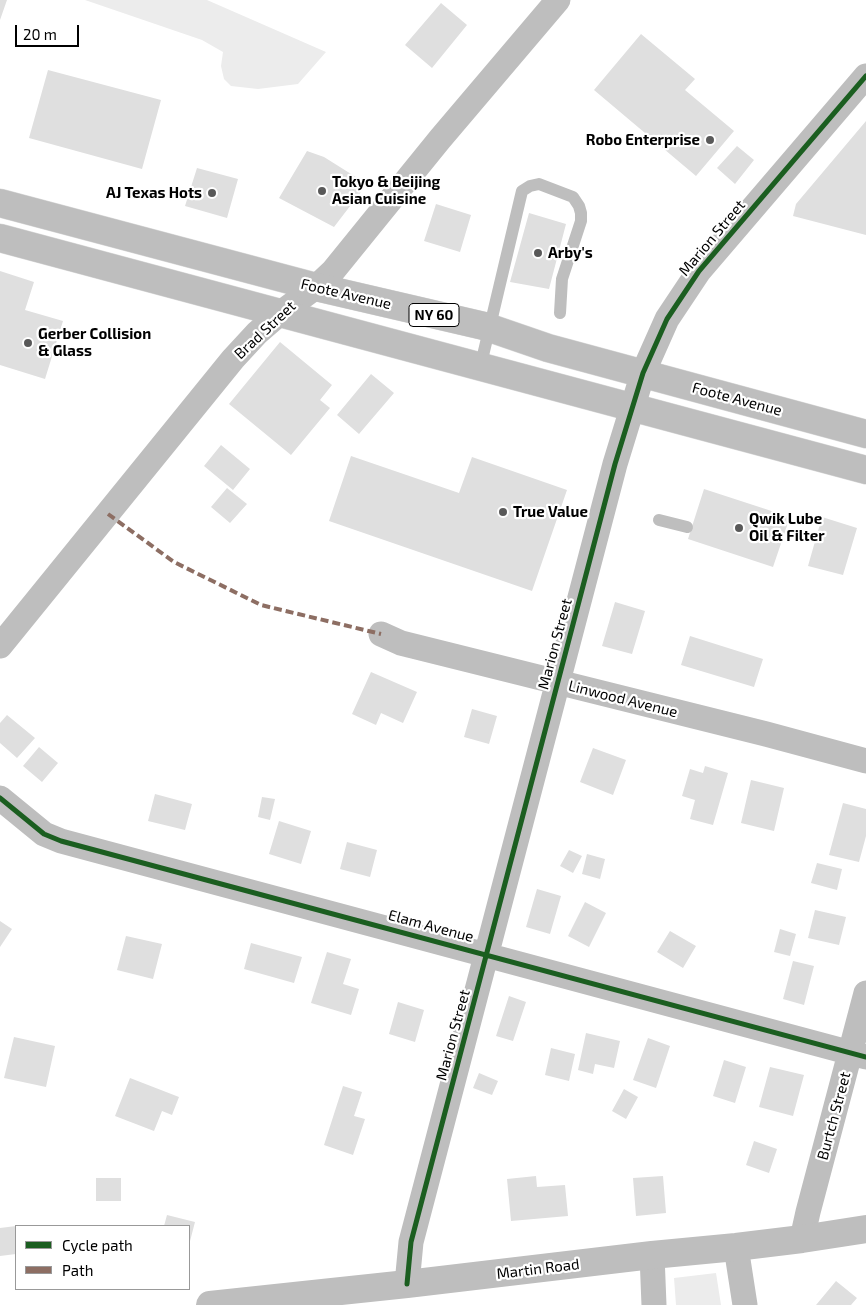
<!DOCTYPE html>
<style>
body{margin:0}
#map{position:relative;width:866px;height:1305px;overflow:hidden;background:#fff;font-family:"Exo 2",sans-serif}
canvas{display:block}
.legend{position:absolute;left:15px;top:1225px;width:175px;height:65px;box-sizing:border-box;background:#fff;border:1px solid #999;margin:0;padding:6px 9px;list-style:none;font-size:15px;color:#000}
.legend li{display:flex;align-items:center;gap:10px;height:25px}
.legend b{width:25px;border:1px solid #999}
.scale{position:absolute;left:15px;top:25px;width:64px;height:22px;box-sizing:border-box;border:2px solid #000;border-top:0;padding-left:6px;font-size:15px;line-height:18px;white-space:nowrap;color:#000;-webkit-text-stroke:4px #fff;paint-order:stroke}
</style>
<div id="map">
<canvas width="866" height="1305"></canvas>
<ul class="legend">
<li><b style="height:6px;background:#1b5e20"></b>Cycle path</li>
<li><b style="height:6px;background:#8d6e63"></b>Path</li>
</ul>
<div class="scale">20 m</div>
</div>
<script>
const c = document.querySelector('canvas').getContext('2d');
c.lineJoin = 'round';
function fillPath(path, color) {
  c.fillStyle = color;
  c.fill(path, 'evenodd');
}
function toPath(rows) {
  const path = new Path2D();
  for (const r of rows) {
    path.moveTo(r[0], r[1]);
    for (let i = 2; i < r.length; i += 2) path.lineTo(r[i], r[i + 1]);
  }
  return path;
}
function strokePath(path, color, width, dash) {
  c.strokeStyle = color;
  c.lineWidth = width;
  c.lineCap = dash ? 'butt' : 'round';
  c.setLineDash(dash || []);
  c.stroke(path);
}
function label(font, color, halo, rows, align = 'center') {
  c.font = font + ' "Exo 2",sans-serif';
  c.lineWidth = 4.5;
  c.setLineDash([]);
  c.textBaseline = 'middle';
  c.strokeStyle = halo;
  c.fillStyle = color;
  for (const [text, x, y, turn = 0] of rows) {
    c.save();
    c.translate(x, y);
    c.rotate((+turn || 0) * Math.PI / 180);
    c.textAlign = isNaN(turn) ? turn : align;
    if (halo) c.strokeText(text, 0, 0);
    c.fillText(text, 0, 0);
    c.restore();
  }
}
const green = toPath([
 [85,0,207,0,326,52,298,84,258,89,231,86,224,79,221,66,223,52,202,40],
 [716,1273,721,1305,676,1305,674,1278]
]);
const building = toPath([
 [0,0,7,0,0,20],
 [441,3,467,25,432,68,405,45],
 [641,34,695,79,685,90,734,131,696,176,594,90],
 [48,70,161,100,142,169,29,138],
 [866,121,866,235,793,216,796,204],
 [737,146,754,160,735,184,717,168],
 [307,151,324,157,367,184,334,227,279,198],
 [197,168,238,179,227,218,185,206],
 [436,204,471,215,460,252,424,241],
 [529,213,566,224,549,289,510,282],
 [0,271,34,282,25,310,63,321,45,379,0,365],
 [280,342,332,385,320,400,330,408,291,455,229,404],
 [371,374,394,393,359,434,337,415],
 [221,445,250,469,233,490,204,466],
 [351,456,459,493,472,457,567,490,532,591,329,521],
 [227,488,247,504,230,523,211,507],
 [704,489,790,517,773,567,688,539],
 [822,517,857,528,843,575,808,566],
 [615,602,645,611,632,654,602,646],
 [690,636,763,659,754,687,681,665],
 [371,672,417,692,403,723,381,713,376,725,352,714],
 [472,709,497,716,489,744,464,737],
 [7,715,35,738,17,758,0,743,0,723],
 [39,747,58,763,42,782,23,766],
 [593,748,626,760,613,795,580,782],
 [705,766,728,773,713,825,690,819,695,800,682,796,690,769,703,773],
 [751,780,784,788,774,831,741,823],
 [155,794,192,804,185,830,148,821],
 [262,797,275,799,270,820,258,817],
 [843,803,866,809,866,836,859,862,829,855],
 [279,821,311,831,301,864,269,854],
 [347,842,377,850,370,877,340,869],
 [569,850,582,856,573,873,560,866],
 [587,854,605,859,600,879,582,874],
 [817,863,842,869,837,890,811,883],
 [537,889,561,896,550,934,526,927],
 [585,902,606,913,589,947,568,936],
 [815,910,846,917,839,945,808,938],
 [0,921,12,929,0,947],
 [780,929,796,934,790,956,774,952],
 [670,931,696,946,683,968,657,952],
 [126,936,162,944,153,979,117,970],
 [251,943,302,957,294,983,244,969],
 [327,952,351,959,343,984,359,989,351,1015,311,1003],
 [793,961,814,966,804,1005,783,999],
 [509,996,526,1002,513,1041,496,1036],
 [398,1002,424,1010,415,1042,389,1034],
 [586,1033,620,1041,614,1068,595,1064,593,1074,578,1070],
 [14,1037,55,1046,46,1087,4,1078],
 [648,1038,670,1046,656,1088,633,1080],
 [551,1048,575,1054,569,1081,545,1075],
 [724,1060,746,1067,735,1103,713,1096],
 [770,1067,804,1075,793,1116,759,1107],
 [479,1073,498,1081,492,1095,473,1088],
 [130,1078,179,1097,172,1115,162,1111,154,1131,115,1116],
 [343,1086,362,1092,354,1116,365,1119,353,1155,324,1145],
 [624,1089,638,1097,626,1119,612,1111],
 [754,1141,777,1149,769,1173,746,1165],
 [536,1176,537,1187,565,1185,568,1216,511,1221,507,1179],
 [663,1176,666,1213,636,1216,633,1178],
 [96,1178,121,1178,121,1201,96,1201],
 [167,1215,195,1222,189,1245,189,1226,164,1226],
 [16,1226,16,1254,0,1256,0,1228],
 [836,1281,857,1298,851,1305,816,1305]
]);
const service = toPath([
 [480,368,522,191,530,186,539,184,573,197,579,206,581,213,581,221,562,279,560,313],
 [659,520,687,527]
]);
const minor = toPath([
 [381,634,401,643,766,734,866,761],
 [0,646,233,359,257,333,279,314,316,287,333,271,440,139,558,0],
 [0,798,44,834,61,841,866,1057],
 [802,1239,808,1212,866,993],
 [736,1247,745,1305],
 [652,1255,654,1305],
 [407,1284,411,1242,615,464,643,373,667,319,699,271,866,76]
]);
const tertiary = toPath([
 [210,1305,407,1284,652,1255,736,1247,802,1239,866,1229]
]);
const trunk = toPath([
 [0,203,316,287,484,326,548,348,866,434],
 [0,238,866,470]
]);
const quiet = toPath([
 [108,514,174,562,261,605,381,634]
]);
const cycleway = toPath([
 [0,798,44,834,61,841,866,1057],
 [407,1284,411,1242,615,464,643,373,667,319,699,271,866,76]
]);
const markers = [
 [710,140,5,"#595959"],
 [322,191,5,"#595959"],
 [212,193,5,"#595959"],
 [538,253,5,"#595959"],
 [28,343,5,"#595959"],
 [503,512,5,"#595959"],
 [739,528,5,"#595959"]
];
const shields = [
 [434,315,50]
];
const shieldNames = [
 ["NY 60",434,315]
];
const poiNames = [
 ["Robo Enterprise",700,140,"right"],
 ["Tokyo & Beijing",332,182],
 ["Asian Cuisine",332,199],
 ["AJ Texas Hots",202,193,"right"],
 ["Arby's",548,253],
 ["Gerber Collision",38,334],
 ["& Glass",38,351],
 ["True Value",513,512],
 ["Qwik Lube",749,519],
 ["Oil & Filter",749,536]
];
const streetNames = [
 ["Marion Street",712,238,-50],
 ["Foote Avenue",346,294,13],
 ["Brad Street",265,330,-43],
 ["Foote Avenue",737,399,15],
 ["Marion Street",555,644,-75],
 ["Linwood Avenue",623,699,14],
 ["Elam Avenue",431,926,15],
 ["Marion Street",453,1035,-75],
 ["Burtch Street",834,1116,-75],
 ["Martin Road",538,1269,-7]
];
fillPath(green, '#ececec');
fillPath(building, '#dfdfdf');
strokePath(trunk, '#dbdbdb', 29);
strokePath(service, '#bebebe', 12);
strokePath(minor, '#bebebe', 25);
strokePath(tertiary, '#bebebe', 28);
strokePath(trunk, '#bebebe', 28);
strokePath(quiet, '#8d6e63', 4, [8, 4]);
strokePath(cycleway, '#1b5e20', 5);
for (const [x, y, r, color] of markers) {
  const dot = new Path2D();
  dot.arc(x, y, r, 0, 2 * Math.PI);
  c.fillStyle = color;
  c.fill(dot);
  strokePath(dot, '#fff', 2);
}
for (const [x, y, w] of shields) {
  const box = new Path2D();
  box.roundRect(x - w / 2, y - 11.5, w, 23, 4);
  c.fillStyle = '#fff';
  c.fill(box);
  strokePath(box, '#000', 1);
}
label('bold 14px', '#000', null, shieldNames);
label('bold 15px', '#000', '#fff', poiNames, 'left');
label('15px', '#000', '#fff', streetNames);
</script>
